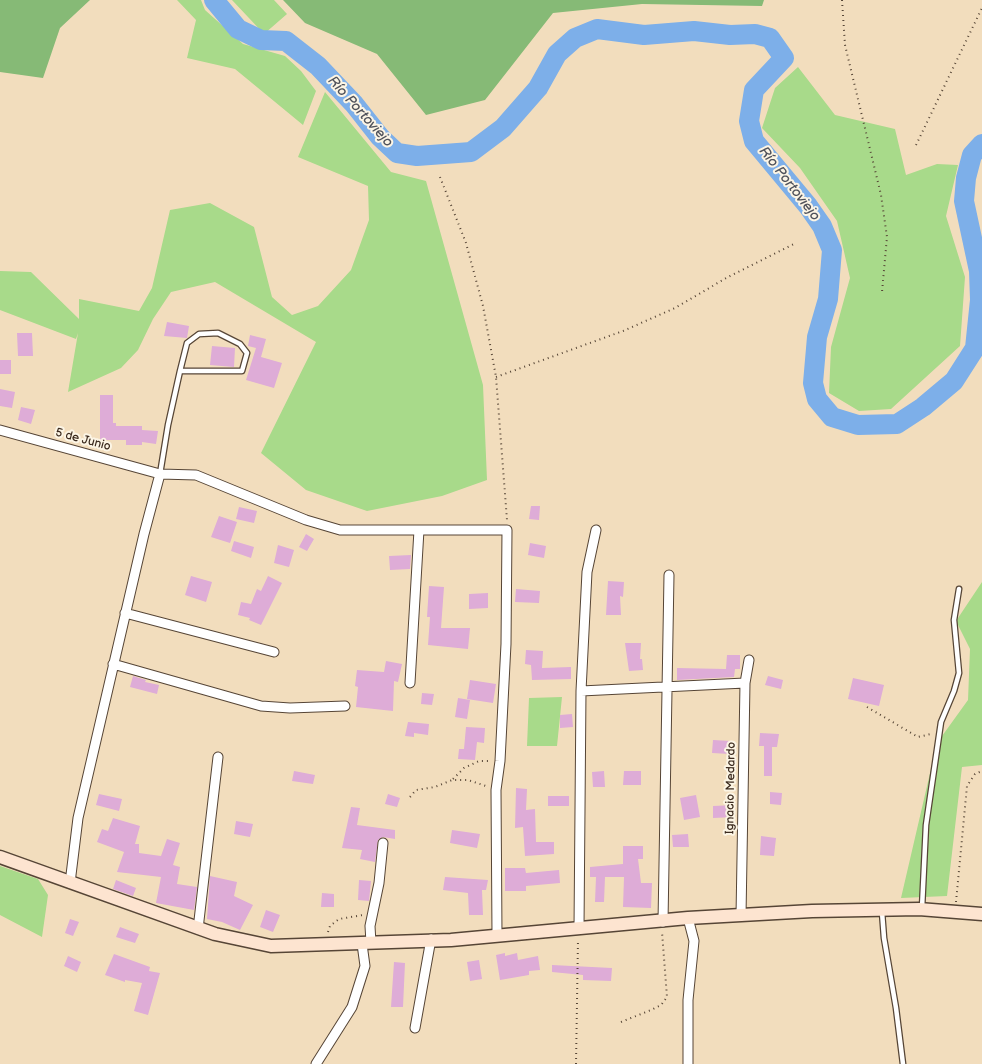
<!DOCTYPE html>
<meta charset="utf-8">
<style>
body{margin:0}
canvas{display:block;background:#f2ddbd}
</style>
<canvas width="982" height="1064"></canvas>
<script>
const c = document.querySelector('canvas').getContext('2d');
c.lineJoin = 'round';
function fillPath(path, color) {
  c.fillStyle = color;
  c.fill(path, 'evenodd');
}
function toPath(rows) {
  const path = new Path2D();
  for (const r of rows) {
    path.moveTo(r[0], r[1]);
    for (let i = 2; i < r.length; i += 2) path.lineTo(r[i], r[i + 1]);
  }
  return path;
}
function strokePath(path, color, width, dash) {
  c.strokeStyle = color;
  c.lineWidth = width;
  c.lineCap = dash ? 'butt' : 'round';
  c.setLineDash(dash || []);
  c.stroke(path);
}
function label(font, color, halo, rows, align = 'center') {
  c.font = font + ' "Balsamiq Sans",sans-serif';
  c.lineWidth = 4;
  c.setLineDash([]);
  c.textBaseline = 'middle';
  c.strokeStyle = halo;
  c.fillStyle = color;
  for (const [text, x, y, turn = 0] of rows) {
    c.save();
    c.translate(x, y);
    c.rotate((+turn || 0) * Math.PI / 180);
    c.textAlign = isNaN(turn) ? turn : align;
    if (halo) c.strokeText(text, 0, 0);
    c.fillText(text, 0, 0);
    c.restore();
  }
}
const green = toPath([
 [177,0,201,0,205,10,243,44,285,56,301,71,316,91,303,125,235,69,187,58,196,20],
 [232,0,274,0,287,14,264,34],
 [798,67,835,115,895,129,906,175,937,164,958,165,946,216,965,277,960,346,891,409,859,411,829,393,831,347,850,278,837,221,800,168,762,128,775,88],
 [325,92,391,172,426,181,483,385,487,480,442,496,367,511,306,490,261,453,316,342,215,282,171,292,153,319,138,350,121,368,68,392,78,333,76,339,0,310,0,271,31,272,79,319,79,299,139,311,152,288,170,210,210,203,254,227,272,297,292,315,318,306,351,270,369,220,368,186,298,157],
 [982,582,982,765,962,767,947,896,901,898,937,743,968,700,970,649,956,621],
 [562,697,557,746,527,746,529,698],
 [0,866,38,879,48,895,42,937,0,915]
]);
const forest = toPath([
 [0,0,90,0,60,28,43,78,0,72],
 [283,0,764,0,762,6,642,4,553,13,485,100,426,115,377,54,305,23]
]);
const river = toPath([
 [214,0,238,29,261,40,286,41,318,66,354,104,380,137,397,153,417,156,471,152,503,128,538,88,557,54,575,38,597,29,644,35,694,31,730,35,755,34,770,38,784,58,754,90,749,121,754,141,808,206,822,226,832,250,828,299,817,337,813,383,817,399,832,417,858,425,897,424,923,407,954,381,975,348,980,300,979,271,964,201,966,178,972,155,982,144]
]);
const building = toPath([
 [167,322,189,326,187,338,164,336],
 [17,333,32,333,33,356,18,356],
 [250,335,266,339,261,357,282,363,274,388,246,380,256,348,248,346],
 [212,346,235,348,234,367,210,365],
 [0,360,11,360,11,374,0,374],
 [0,389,15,392,12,408,0,406],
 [100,395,113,395,113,423,116,423,116,426,142,426,142,430,158,431,156,444,142,442,142,445,126,445,126,440,100,440],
 [21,407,35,410,31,424,18,420],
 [531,506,540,506,539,520,529,519],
 [239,507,257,511,254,523,236,519],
 [219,516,237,522,230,543,211,537],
 [306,534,314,539,307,551,299,547],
 [234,541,254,547,251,558,231,551],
 [530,543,546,546,544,558,528,555],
 [278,545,294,550,289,567,274,563],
 [411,555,410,569,390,570,389,556],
 [191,576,212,582,206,602,185,595],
 [268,576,282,583,261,625,249,620,250,618,238,615,241,602,251,604,257,589,261,591],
 [608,581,624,582,623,597,620,596,621,615,606,615],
 [429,586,444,587,441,628,470,628,468,649,428,645,430,617,427,617],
 [516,589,540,591,539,603,515,602],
 [488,593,488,608,469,609,469,594],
 [625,643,641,643,640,659,642,659,643,670,629,671],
 [526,650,543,651,542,668,571,667,571,679,532,680,531,665,525,664],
 [727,655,740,655,740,669,735,669,734,677,677,680,677,668,726,669],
 [386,661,402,664,398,682,394,681,393,711,356,707,358,687,355,686,357,670,384,672],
 [133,676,146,680,145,682,159,685,157,694,130,687],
 [768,676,783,680,781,689,765,685],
 [853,678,884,685,879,706,848,699],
 [470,680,496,684,493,703,467,699],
 [422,693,434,694,432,705,421,704],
 [458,698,470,700,467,719,455,717],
 [572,714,573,727,560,728,560,715],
 [408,722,429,724,428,735,414,733,414,737,405,736],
 [466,727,485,728,484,743,477,742,475,760,458,759,459,749,464,749],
 [760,733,779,734,777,747,772,747,772,776,764,776,764,746,759,746],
 [713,740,731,741,730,754,712,753],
 [294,771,315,775,313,784,292,781],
 [604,771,605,787,593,787,592,772],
 [624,771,641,771,641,785,623,785],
 [516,788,527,789,526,810,535,809,536,842,554,842,554,854,525,856,523,827,515,828],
 [770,792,782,793,781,805,770,804],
 [99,794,122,799,119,811,96,805],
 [388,794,400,798,397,807,385,804],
 [696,795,700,817,684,820,680,798],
 [548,796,569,796,569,806,548,806],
 [735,805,735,817,713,818,713,806],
 [351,807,360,808,357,825,395,830,395,839,383,837,378,840,375,862,360,859,362,850,342,848],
 [113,818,140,826,135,844,139,844,139,853,161,856,167,839,180,843,173,865,180,867,177,884,197,887,194,910,156,903,161,877,117,872,124,852,97,842,102,829,108,831],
 [236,821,253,824,250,837,234,834],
 [452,830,480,834,477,848,450,843],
 [688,834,689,847,673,847,672,835],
 [761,836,776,838,774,856,760,855],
 [623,846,643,846,643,859,638,859,641,883,652,883,651,908,623,907,624,877,605,877,604,902,595,902,596,877,590,877,590,867,623,864],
 [505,868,525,868,526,873,559,870,560,883,526,886,526,891,505,891],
 [210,876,237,882,234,896,253,905,240,930,222,922,207,919],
 [445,877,488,880,486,890,482,890,483,915,469,915,468,893,443,890],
 [116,880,136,888,133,896,113,889],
 [359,880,371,881,369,901,358,900],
 [322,893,334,894,334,907,321,907],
 [266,910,280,915,273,932,260,927],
 [70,919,79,922,73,936,65,933],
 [120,927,139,934,135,943,116,937],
 [505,953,505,956,517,953,518,960,538,956,540,970,529,971,529,975,500,980,496,955],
 [114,954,150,967,149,971,160,973,148,1015,134,1011,142,983,125,980,125,982,105,975],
 [68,956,81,962,77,972,64,966],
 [479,960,482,979,470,981,467,962],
 [394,962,405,963,403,1007,391,1007],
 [552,965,612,968,611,981,583,980,583,975,552,972]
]);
const path = toPath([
 [842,0,845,45,881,195,887,237,882,292],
 [916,145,982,8],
 [440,177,466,243,483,306,496,377,507,520],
 [496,377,623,331,675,308,728,277,794,244],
 [867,707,918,737,931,734],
 [453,779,464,768,479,761,490,761],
 [410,797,416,790,435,787,452,780,468,780,486,786],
 [956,902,967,786,975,774,982,771],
 [328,932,330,926,339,919,363,915],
 [621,1022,651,1010,661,1005,667,997,662,932],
 [576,1064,578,939]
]);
const lane = toPath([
 [160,474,168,425,180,371,187,343,199,334,218,333,240,344,247,353,242,371,180,371],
 [922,908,926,825,941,722,954,691,959,673,954,620,959,589],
 [882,912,884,938,896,1008,903,1064]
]);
const street = toPath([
 [0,430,160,474],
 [125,613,274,652],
 [113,664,261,706,290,708,345,706],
 [410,683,419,530],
 [581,691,745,683],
 [70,883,78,818,144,534,160,474,196,475,306,520,340,530,507,530,506,644,500,761,496,790,497,935],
 [741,916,745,683,749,660],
 [663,922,669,575],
 [579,928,581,691,587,572,596,530],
 [198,929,218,757],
 [371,943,370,926,379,883,383,843],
 [415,1028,431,939],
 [316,1064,352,1007,365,966,362,944],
 [688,1064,688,1000,694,941,688,918]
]);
const secondary = toPath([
 [0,857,215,934,271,946,451,940,688,918,812,911,919,909,982,914]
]);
const streetNames = [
 ["5 de Junio",83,440,15],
 ["Ignacio Medardo",731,788,-89]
];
const waterNames = [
 ["Río Portoviejo",360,112,48],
 ["Río Portoviejo",789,184,52]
];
fillPath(green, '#a8da8a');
fillPath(forest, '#86ba76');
strokePath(river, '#7dafe9', 20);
fillPath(building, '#deacd7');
strokePath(lane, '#564536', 7);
strokePath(street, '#564536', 11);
strokePath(secondary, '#564536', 15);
strokePath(path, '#564536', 2, [1, 4]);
strokePath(lane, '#fff', 4.5);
strokePath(street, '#fff', 9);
strokePath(secondary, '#fde4d0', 12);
label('12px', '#3b2a1e', '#fcf5e5', streetNames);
label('italic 14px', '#4f525b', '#fcf5e5', waterNames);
</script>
